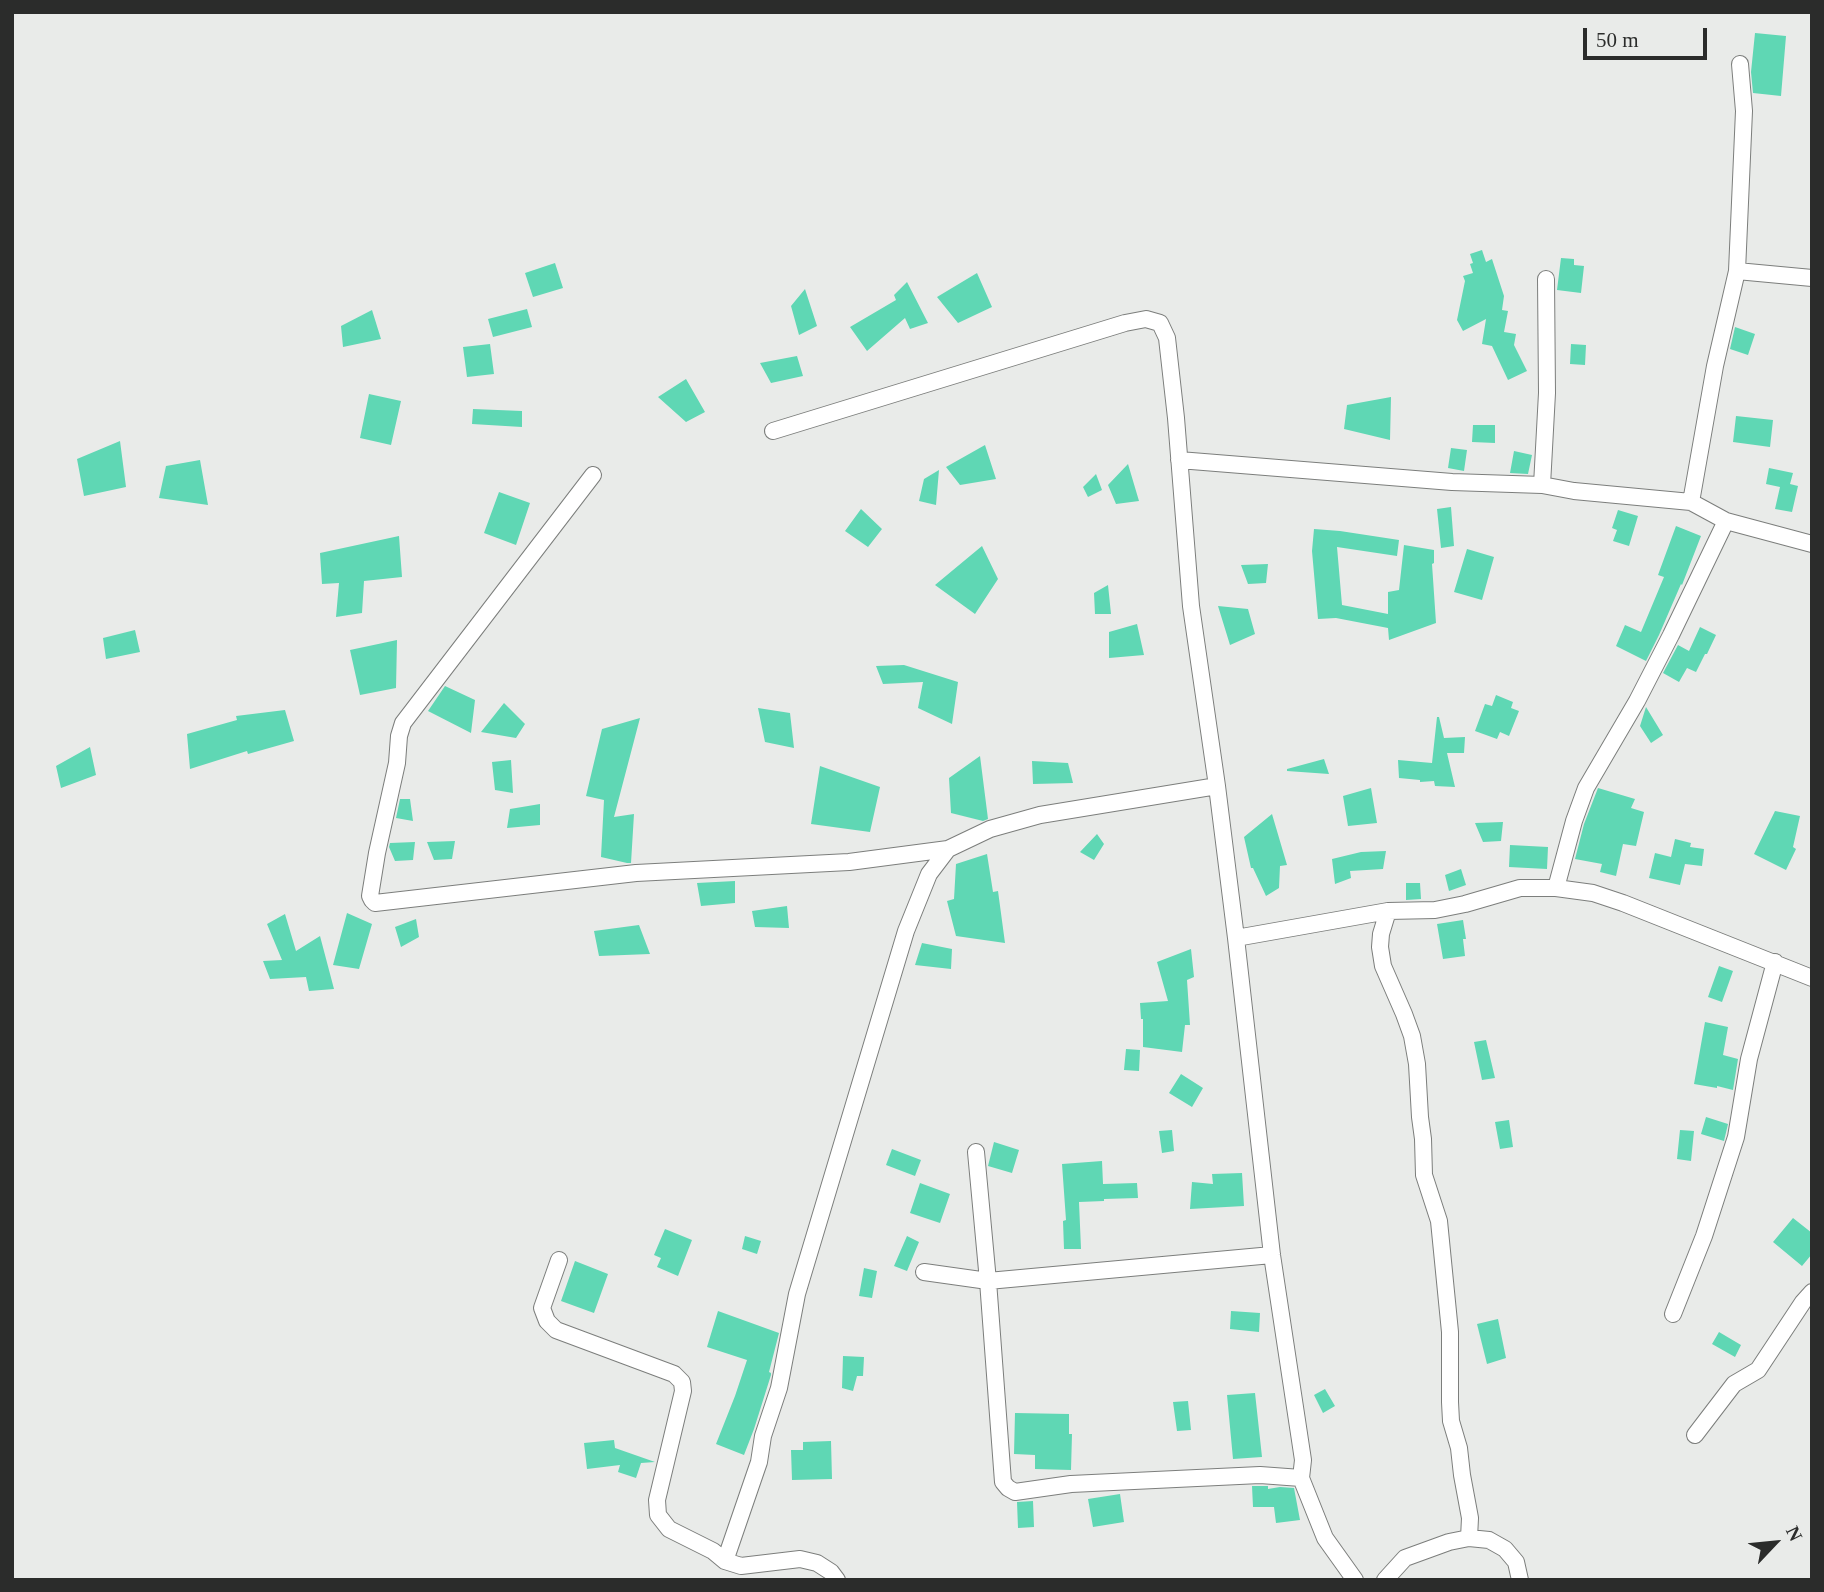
<!DOCTYPE html>
<style>
body{margin:0}
#map{position:relative;width:1824px;height:1592px;overflow:hidden;background:#e9ebe9;font-family:"Times New Roman",serif}
canvas{display:block}
.frame{position:absolute;inset:0;border:14px solid #2b2c2b;pointer-events:none}
.north{position:absolute;left:1740px;top:1508px;width:70px;height:70px;-webkit-text-stroke:5px #e9ebe9;paint-order:stroke;rotate:64deg;font-size:19px;font-weight:700;line-height:28px;text-align:center;color:#2b2c2b}
.north::after{content:'';display:block;margin:auto;width:24px;height:32px;background:#2b2c2b;clip-path:polygon(50% 0,100% 100%,50% 72%,0 100%)}
.scale{position:absolute;left:1583px;top:28px;width:124px;height:32px;box-sizing:border-box;border:4px solid #2b2c2b;border-top:0;padding-left:9px;font-size:21px;line-height:24px;white-space:nowrap;color:#2b2c2b;-webkit-text-stroke:5px #e9ebe9;paint-order:stroke}
</style>
<div id="map">
<canvas width="1824" height="1592"></canvas>
<div class="frame"></div>
<div class="north">N</div>
<div class="scale">50 m</div>
</div>
<script>
const c = document.querySelector('canvas').getContext('2d');
c.lineJoin = 'round';
function fillPath(path, color) {
  c.fillStyle = color;
  c.fill(path, 'evenodd');
}
function toPath(rows) {
  const path = new Path2D();
  for (const r of rows) {
    path.moveTo(r[0], r[1]);
    for (let i = 2; i < r.length; i += 2) path.lineTo(r[i], r[i + 1]);
  }
  return path;
}
function strokePath(path, color, width, dash) {
  c.strokeStyle = color;
  c.lineWidth = width;
  c.lineCap = dash ? 'butt' : 'round';
  c.setLineDash(dash || []);
  c.stroke(path);
}
const building = toPath([
 [1755,33,1786,36,1781,96,1753,93,1751,72],
 [1482,250,1486,262,1492,259,1504,296,1502,310,1508,311,1504,332,1516,334,1514,345,1527,371,1508,380,1492,346,1482,344,1486,319,1463,331,1457,320,1465,281,1463,276,1473,273,1470,264,1473,263,1470,254],
 [1561,258,1574,259,1574,265,1584,266,1581,293,1557,290],
 [555,263,563,288,533,297,525,273],
 [977,273,992,307,958,323,937,297],
 [907,282,928,323,910,329,905,318,867,351,850,327,896,300,894,295],
 [805,289,817,326,799,335,791,306],
 [527,309,532,327,493,337,488,319],
 [372,310,381,339,343,347,341,326],
 [1735,327,1755,334,1748,355,1730,349],
 [490,344,494,374,467,377,463,347],
 [1571,344,1586,345,1585,365,1570,364],
 [797,356,803,376,771,383,760,363],
 [686,379,705,412,686,422,658,397],
 [369,394,401,401,391,445,360,438],
 [1391,397,1390,440,1344,429,1347,405],
 [473,409,522,411,522,427,472,424],
 [1736,416,1773,420,1770,447,1733,442],
 [1473,425,1495,425,1495,443,1472,442],
 [120,441,126,487,84,496,77,459],
 [985,445,996,479,960,485,946,467],
 [1451,448,1467,450,1464,471,1448,468],
 [1514,451,1532,455,1528,474,1510,473],
 [200,460,208,505,159,498,166,466],
 [1128,464,1139,501,1116,504,1108,485],
 [1769,468,1793,473,1790,484,1798,486,1792,512,1775,509,1780,487,1766,484],
 [939,470,936,505,919,501,924,479],
 [1096,474,1102,490,1088,497,1083,487],
 [499,492,530,503,516,545,484,533],
 [1451,507,1454,546,1441,548,1437,509],
 [861,509,882,529,868,547,845,531],
 [1618,510,1638,516,1629,546,1613,541,1617,530,1612,528],
 [1676,526,1701,536,1682,585,1681,584,1659,635,1646,661,1616,646,1625,625,1641,632,1664,577,1658,575],
 [1314,529,1340,531,1399,540,1397,556,1337,547,1342,605,1388,614,1388,592,1399,590,1404,545,1434,550,1434,563,1432,564,1436,623,1389,640,1388,628,1336,618,1318,619,1312,551],
 [399,536,402,577,364,581,362,613,336,617,339,583,322,584,320,553],
 [982,546,998,579,975,614,935,585],
 [1467,549,1494,557,1482,600,1454,592],
 [1268,564,1266,583,1248,584,1241,565],
 [1108,585,1111,614,1095,614,1094,593],
 [1218,606,1248,609,1255,634,1230,645],
 [1137,624,1144,655,1109,658,1109,632],
 [1700,627,1716,635,1707,654,1705,654,1696,672,1687,668,1679,682,1663,673,1678,645,1689,651],
 [135,630,140,652,106,659,103,638],
 [397,640,396,688,360,695,350,650],
 [904,665,958,682,952,724,918,708,923,682,883,684,876,666],
 [445,686,475,700,471,733,428,711],
 [1496,695,1513,702,1511,708,1519,711,1509,736,1500,732,1497,739,1475,731,1485,704,1492,706],
 [504,703,525,724,516,738,481,732],
 [1646,707,1663,735,1651,743,1640,726],
 [758,708,790,713,794,748,765,742],
 [285,710,294,741,248,754,247,751,190,769,187,734,237,720,236,716],
 [1437,717,1439,717,1444,738,1465,737,1464,753,1447,753,1455,787,1435,786,1434,781,1420,782,1420,780,1399,778,1398,760,1432,763],
 [640,718,614,817,634,814,631,863,627,863,601,857,604,800,586,796,602,729],
 [90,747,96,775,61,788,56,766],
 [980,756,988,819,983,821,951,813,949,778],
 [1324,759,1329,774,1287,771,1287,769],
 [511,760,513,793,495,790,492,762],
 [1032,761,1068,763,1073,783,1033,784],
 [820,766,880,787,870,832,811,824],
 [1371,788,1377,823,1348,826,1343,796],
 [1598,788,1635,799,1631,808,1644,812,1636,846,1623,844,1616,876,1600,872,1602,864,1575,859,1584,824],
 [400,799,410,799,413,821,396,818],
 [540,804,540,825,507,828,510,809],
 [1775,811,1800,816,1793,847,1796,849,1786,870,1754,854],
 [1272,814,1287,865,1280,866,1279,888,1266,896,1253,868,1251,868,1244,837],
 [1503,822,1501,841,1483,842,1475,823],
 [1097,834,1104,844,1094,860,1080,852],
 [1675,839,1691,843,1690,847,1704,849,1702,866,1685,864,1680,885,1649,878,1655,853,1671,857],
 [455,841,452,859,434,860,427,842],
 [415,842,413,860,395,861,389,847,390,843],
 [1510,845,1548,847,1547,869,1509,867],
 [1386,851,1383,869,1350,871,1351,878,1335,884,1332,859,1361,852],
 [987,854,993,892,998,891,1005,943,956,936,947,901,954,899,956,864],
 [1461,869,1466,885,1449,891,1445,875],
 [735,881,735,903,701,906,697,883],
 [1406,883,1420,883,1421,899,1406,900],
 [787,906,789,928,755,927,752,911],
 [347,913,372,924,359,969,333,965],
 [285,914,296,951,320,936,334,989,309,991,306,977,270,979,263,961,282,960,267,924],
 [416,919,419,937,401,947,395,927],
 [1463,920,1466,939,1463,939,1465,956,1443,959,1437,924],
 [639,925,650,954,599,956,594,931],
 [922,943,952,949,951,969,915,965],
 [1191,949,1194,977,1187,980,1190,1025,1185,1025,1182,1052,1143,1047,1143,1019,1141,1019,1140,1003,1168,1001,1157,962],
 [1719,966,1733,971,1722,1002,1708,997],
 [1705,1022,1728,1027,1723,1055,1738,1059,1733,1090,1717,1086,1717,1088,1694,1084],
 [1486,1040,1495,1078,1482,1080,1474,1042],
 [1126,1049,1140,1050,1139,1071,1124,1070],
 [1181,1074,1203,1088,1192,1107,1169,1093],
 [1706,1117,1728,1124,1724,1141,1701,1134],
 [1509,1120,1513,1147,1500,1149,1495,1122],
 [1172,1130,1174,1151,1162,1153,1159,1131],
 [1680,1130,1694,1131,1691,1161,1677,1159],
 [994,1142,1019,1150,1012,1173,988,1166],
 [892,1149,921,1160,915,1176,886,1165],
 [1102,1161,1103,1184,1137,1183,1138,1198,1104,1199,1104,1201,1079,1202,1081,1249,1064,1249,1063,1221,1066,1220,1062,1164],
 [1242,1173,1244,1206,1190,1209,1192,1182,1213,1184,1212,1174],
 [920,1183,950,1194,940,1223,910,1213],
 [1793,1218,1812,1233,1812,1254,1802,1266,1773,1242],
 [665,1229,692,1240,678,1276,657,1267,661,1258,654,1255],
 [745,1236,761,1241,757,1254,742,1249],
 [907,1236,919,1242,907,1271,894,1266],
 [575,1261,608,1274,594,1313,561,1301],
 [864,1268,877,1271,872,1298,859,1296],
 [718,1311,779,1333,769,1372,771,1373,771,1375,754,1429,744,1455,716,1444,735,1396,747,1360,707,1347],
 [1231,1311,1260,1313,1259,1332,1230,1329],
 [1498,1319,1506,1358,1487,1364,1477,1324],
 [1719,1332,1741,1345,1735,1357,1712,1344],
 [843,1356,864,1357,863,1376,857,1376,853,1391,842,1388],
 [1325,1389,1335,1406,1323,1413,1314,1395],
 [1255,1393,1262,1457,1233,1459,1227,1395],
 [1188,1401,1191,1430,1177,1431,1173,1402],
 [1015,1413,1069,1414,1069,1434,1072,1434,1071,1470,1035,1469,1035,1455,1014,1454],
 [614,1440,615,1448,655,1462,641,1463,636,1478,618,1472,620,1465,587,1469,584,1443],
 [831,1441,832,1479,792,1480,791,1450,803,1450,803,1442],
 [1252,1486,1268,1486,1268,1489,1280,1487,1294,1488,1300,1520,1276,1523,1274,1507,1253,1507],
 [1120,1494,1124,1522,1093,1527,1088,1499],
 [1033,1501,1034,1527,1018,1528,1017,1502]
]);
const street = toPath([
 [1737,271,1812,278],
 [773,431,1125,323,1146,319,1160,323,1167,338,1176,418,1191,606,1217,786,1236,938,1272,1255,1303,1460,1301,1478,1260,1475,1071,1484,1015,1492,1008,1488,1003,1482,988,1281,976,1152],
 [1179,460,1452,482,1542,485,1574,491,1691,502],
 [593,475,403,723,399,736,397,763,377,853,370,896,372,900,375,903,636,873,849,862,948,849],
 [1542,485,1547,393,1546,279],
 [1726,521,1812,544],
 [1556,888,1574,821,1586,788,1637,701,1671,635,1726,521,1691,502,1715,366,1737,271,1744,111,1740,64],
 [1388,911,1381,934,1380,947,1383,966,1404,1014,1412,1036,1417,1064,1420,1117,1423,1139,1424,1175,1439,1221,1450,1332,1450,1402,1451,1421,1459,1448,1462,1475,1470,1518,1469,1538,1489,1540,1505,1549,1516,1562,1520,1580],
 [1236,938,1388,911,1435,910,1465,904,1520,888,1556,888,1593,893,1623,903,1812,978],
 [559,1260,542,1308,547,1321,556,1330,674,1374,682,1382,683,1391,657,1500,658,1515,669,1529,713,1551,725,1561,741,1566,800,1559,817,1563,831,1572,837,1580],
 [924,1272,988,1281,1272,1255],
 [1673,1314,1704,1236,1736,1137,1749,1059,1775,962],
 [1695,1435,1734,1384,1758,1370,1803,1302,1812,1292],
 [1301,1478,1325,1538,1355,1580],
 [725,1561,759,1462,763,1436,779,1388,797,1294,906,931,929,874,948,849,990,829,1040,815,1217,786],
 [1385,1580,1405,1558,1449,1542,1469,1538]
]);
fillPath(building, '#5fd7b4');
strokePath(street, '#7c7e7c', 18);
strokePath(street, '#fff', 16);
</script>
